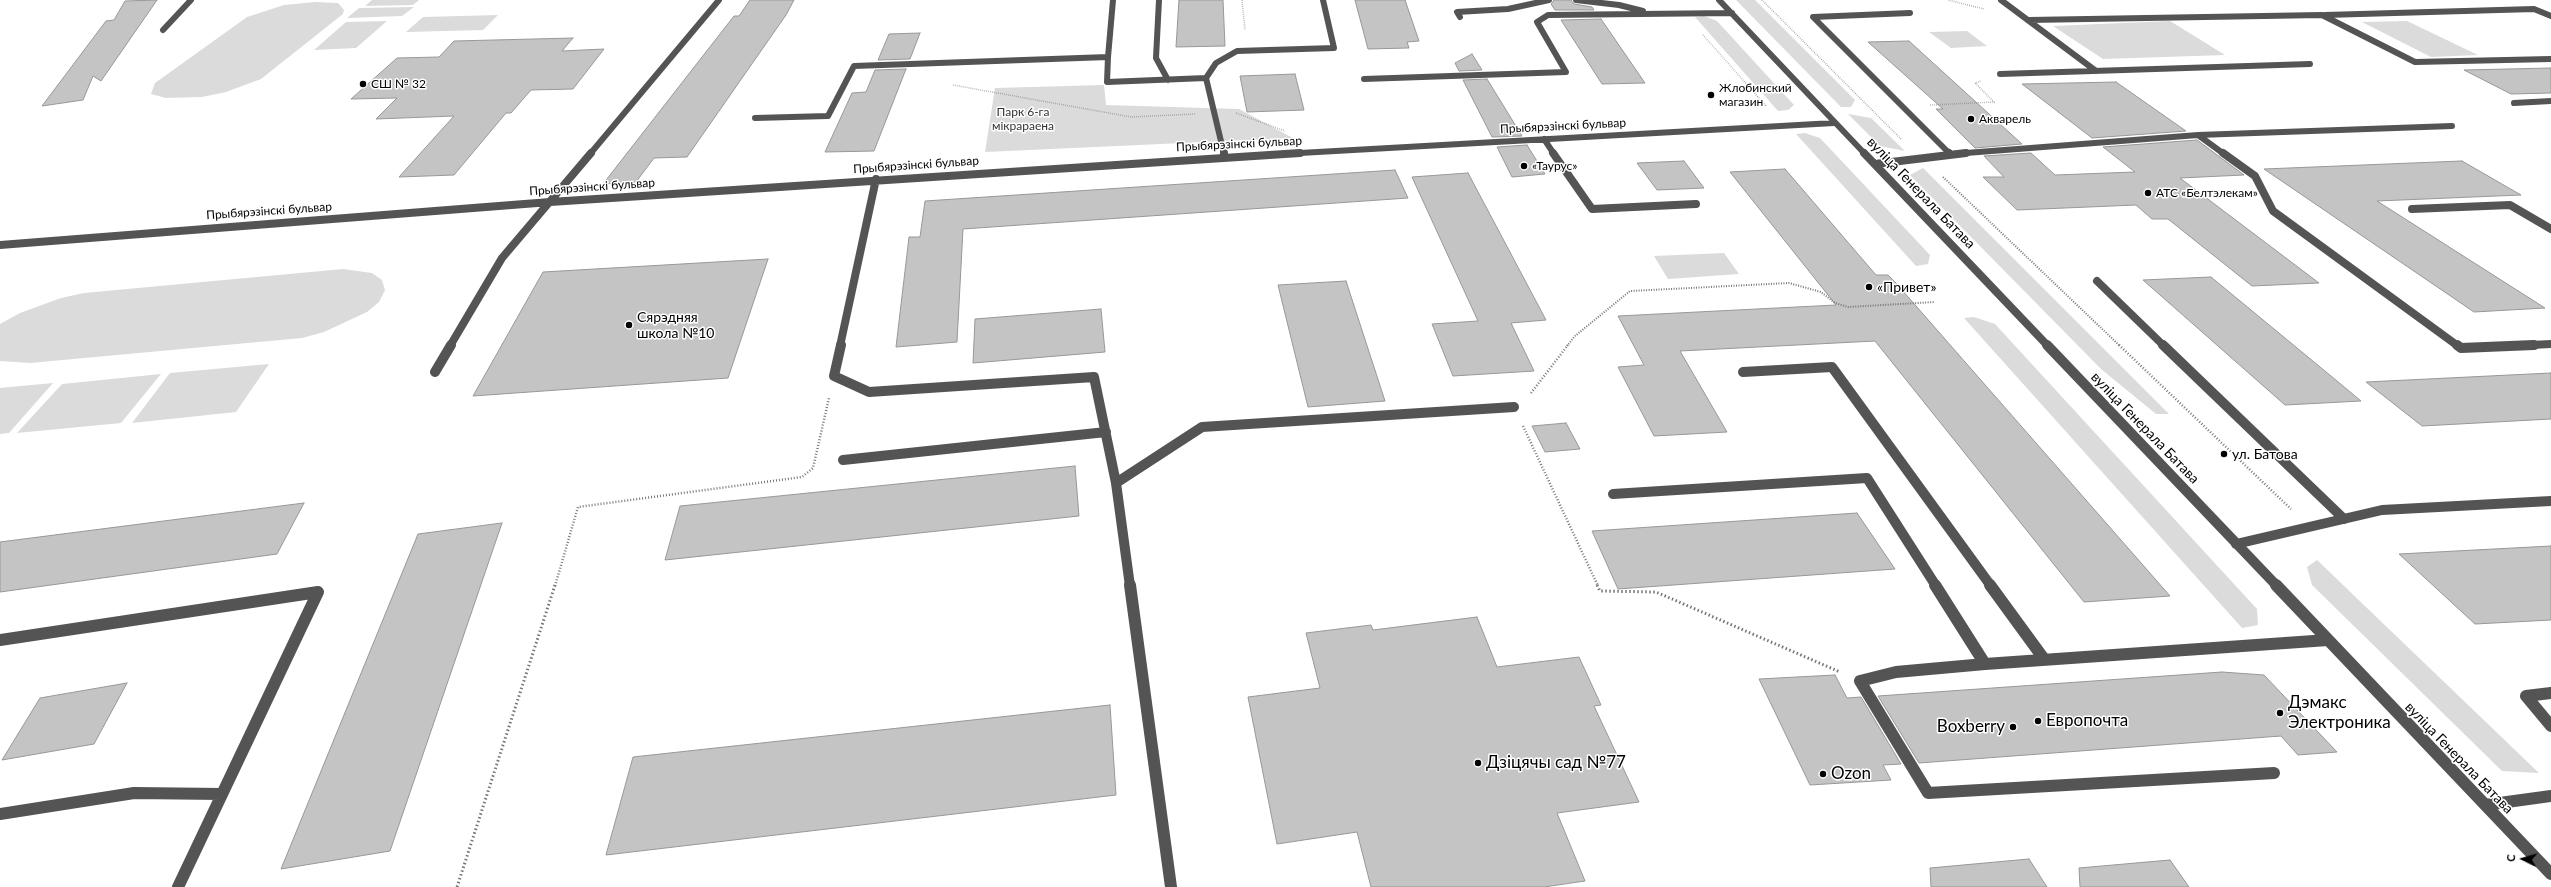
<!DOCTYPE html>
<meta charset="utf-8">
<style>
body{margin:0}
#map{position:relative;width:2551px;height:887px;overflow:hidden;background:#fff;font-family:Lato,sans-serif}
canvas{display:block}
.north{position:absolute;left:2503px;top:839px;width:40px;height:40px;-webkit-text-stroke:3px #fff;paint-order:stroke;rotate:275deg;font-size:11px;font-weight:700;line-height:16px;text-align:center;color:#000}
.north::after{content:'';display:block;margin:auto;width:14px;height:18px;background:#000;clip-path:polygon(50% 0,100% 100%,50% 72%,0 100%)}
</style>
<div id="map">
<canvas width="2551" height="887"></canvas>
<div class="north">С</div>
</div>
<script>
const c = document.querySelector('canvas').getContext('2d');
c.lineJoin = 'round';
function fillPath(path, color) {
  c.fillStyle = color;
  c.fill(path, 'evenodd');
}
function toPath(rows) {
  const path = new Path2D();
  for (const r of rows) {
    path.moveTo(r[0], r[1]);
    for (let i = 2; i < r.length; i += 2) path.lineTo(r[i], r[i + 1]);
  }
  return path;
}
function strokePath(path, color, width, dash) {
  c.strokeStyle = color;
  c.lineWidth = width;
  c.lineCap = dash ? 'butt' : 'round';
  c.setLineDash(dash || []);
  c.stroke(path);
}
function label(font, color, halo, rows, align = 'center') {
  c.font = font + ' Lato,sans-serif';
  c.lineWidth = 3;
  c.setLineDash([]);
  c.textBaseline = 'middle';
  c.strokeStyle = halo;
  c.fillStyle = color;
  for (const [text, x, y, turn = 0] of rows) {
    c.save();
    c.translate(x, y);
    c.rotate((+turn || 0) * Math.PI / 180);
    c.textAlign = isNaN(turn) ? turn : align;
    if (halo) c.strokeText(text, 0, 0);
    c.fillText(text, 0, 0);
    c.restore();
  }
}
const green = toPath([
 [372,0,419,0,413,5,365,6],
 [1736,0,1755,0,1855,100,1851,107,1841,107],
 [315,2,338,3,344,10,343,14,261,79,226,92,202,97,166,98,151,94,155,83,247,17,284,5],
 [414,7,402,16,347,18,359,8],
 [498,15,483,30,406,32,423,17],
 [1704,16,1717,21,1794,105,1788,110,1778,111,1695,17],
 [387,21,356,48,314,50,346,22],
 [2170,21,2225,55,2103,59,2053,26],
 [2407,21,2478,55,2431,57,2362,22],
 [1967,31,1987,46,1951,48,1929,32],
 [1104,85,1106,105,1239,109,1293,138,985,152,995,88],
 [1848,114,1871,118,1905,151,1880,146],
 [1805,133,1820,138,1930,255,1928,264,1916,266,1796,134],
 [1923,168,2169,414,2156,414,2101,369,1910,175],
 [1724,253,1739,274,1668,279,1654,256],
 [343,269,372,273,382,280,385,290,379,302,367,312,324,332,302,338,30,363,0,361,0,324,20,313,61,298,84,293],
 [1974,317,1995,324,2257,609,2258,625,2242,628,1964,318],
 [269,364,236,412,132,423,170,373],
 [161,374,121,423,17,433,62,384],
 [53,383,9,433,0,434,0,388],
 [2317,560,2539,773,2502,771,2312,585,2307,567]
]);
const building = toPath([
 [157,0,101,81,93,76,83,100,42,106,106,21,114,20,125,1,157,0],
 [750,0,794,0,786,15,687,157,654,158,636,182,603,184,734,16,739,16,750,0],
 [1179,0,1223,0,1225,46,1176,47,1179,0],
 [1355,0,1405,0,1419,41,1407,42,1409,48,1368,49,1355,0],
 [1554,0,1571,0,1574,4,1592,7,1594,10,1555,10,1551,4,1554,0],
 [1601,19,1645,83,1602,84,1561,20,1601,19],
 [920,33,910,59,878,60,889,34,920,33],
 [573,38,562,51,604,49,573,89,531,90,511,113,506,113,454,175,399,177,454,116,376,119,397,98,351,99,397,58,439,57,454,41,573,38],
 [1909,41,2022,144,1975,148,1936,109,1943,109,1868,42,1909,41],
 [1472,54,1482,70,1459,71,1455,63,1472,54],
 [2551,68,2551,93,2511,94,2464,70,2551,68],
 [906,69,874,151,825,152,852,93,866,92,875,70,906,69],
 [1295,74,1304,110,1247,112,1240,76,1295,74],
 [1487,79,1522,136,1492,137,1463,80,1487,79],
 [2116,82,2186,131,2092,138,2022,84,2116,82],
 [2197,140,2244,175,2180,178,2319,283,2252,286,2168,219,2152,219,2136,205,2017,210,1983,177,2004,177,1984,156,2031,153,2055,175,2135,172,2103,147,2197,140],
 [1527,145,1545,174,1512,177,1497,147,1527,145],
 [1684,161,1704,188,1657,190,1637,163,1684,161],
 [2462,161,2521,195,2377,201,2545,308,2474,312,2264,169,2462,161],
 [1785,169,1876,275,1888,275,1895,282,2170,596,2084,602,1875,341,1680,351,1727,432,1654,436,1618,367,1644,365,1618,316,1836,305,1730,172,1785,169],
 [1395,170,1408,198,963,229,957,342,896,347,909,237,920,237,925,201,1395,170],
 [1468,173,1546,320,1511,323,1534,371,1453,376,1432,324,1478,321,1412,177,1468,173],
 [768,259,728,378,473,396,543,272,768,259],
 [2211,277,2331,376,2361,401,2285,405,2143,280,2211,277],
 [1346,281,1385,401,1308,407,1278,285,1346,281],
 [1101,309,1105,352,973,363,975,319,1101,309],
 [2551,373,2551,419,2422,426,2366,382,2551,373],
 [1566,423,1580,449,1545,452,1532,426,1566,423],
 [1075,466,1079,516,665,560,680,506,1075,466],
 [304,503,277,554,0,592,0,542,304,503],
 [1857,513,1895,569,1618,589,1592,531,1857,513],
 [502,523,390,851,281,869,418,534,502,523],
 [2551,546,2551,620,2475,624,2399,554,2551,546],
 [1477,617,1497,667,1579,657,1601,705,1594,706,1639,802,1557,813,1585,881,1544,887,1371,887,1357,832,1277,844,1248,697,1320,688,1306,633,1371,625,1373,630,1477,617],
 [2222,672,2264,675,2337,752,2298,755,2281,736,1919,763,1878,696,2222,672],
 [1835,675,1847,698,1861,697,1901,764,1883,765,1891,780,1810,785,1759,679,1835,675],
 [127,683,94,744,2,760,40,698,127,683],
 [1110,705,1116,795,606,855,633,757,1110,705],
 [2029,859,2047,887,1931,887,1930,868,2029,859],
 [2170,860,2189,887,2080,887,2079,868,2170,860]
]);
const pathFar3 = toPath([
 [1242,0,1245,30],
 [1762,0,1902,140],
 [1948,0,1984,9],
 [1703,35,1766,106],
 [953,85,1131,117,1195,114],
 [1930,105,1994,102,1975,83,1981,81],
 [1236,113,1285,131]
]);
const pathFar2 = toPath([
 [1943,177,2120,346],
 [1567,346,1575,336,1630,291,1789,283,1821,292,1835,303,1848,307,1935,302]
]);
const pathFar1 = toPath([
 [2119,345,2291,509],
 [1531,393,1568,345],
 [1523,426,1598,586],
 [555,586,578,507,802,477,813,468,829,398]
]);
const path = toPath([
 [1597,585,1600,591,1656,592,1840,672],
 [457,887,555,585]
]);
const minorFar3 = toPath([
 [1159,0,1156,58,1168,80],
 [1576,0,1619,5,1643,11],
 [1719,0,1865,154],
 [2001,0,2096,71],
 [1910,13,1813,17,1950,154],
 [2325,15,2534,9,2551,16],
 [1460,17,1457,12,1508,9,1549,0],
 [2029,20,2322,15,2415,62,2551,59],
 [163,30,191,0],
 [1108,57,1113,0],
 [2000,74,2310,64],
 [1364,79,1566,72,1537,22,1548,15,1732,13],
 [2514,103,2551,101],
 [755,118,828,116,854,66,1108,57,1107,82,1206,78],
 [1544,139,1554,154],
 [590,154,719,0],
 [1224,154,1206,78,1216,63,1237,51,1334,48,1323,0],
 [1282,154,1834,123],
 [1953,154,2198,135],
 [2224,154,2198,135,2452,126]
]);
const minorFar2 = toPath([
 [1224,153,1224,157],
 [1553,153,1592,209,1696,204],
 [1864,153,2048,346],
 [1949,153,1950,154],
 [2223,153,2255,176,2273,211,2458,346],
 [1875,164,1966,153],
 [2412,209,2510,205,2551,229],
 [0,245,550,202,1300,153],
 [2097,281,2164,346],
 [450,346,502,258,591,153],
 [840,346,876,179],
 [2511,346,2551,344]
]);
const minorFar1 = toPath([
 [841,345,834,376,869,392,1094,377,1116,483],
 [2047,345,2277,586],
 [2163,345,2344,519],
 [2457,345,2461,348,2534,345],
 [435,372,451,345],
 [1743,372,1832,367,1991,586],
 [843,460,1106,432],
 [1613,494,1867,478,1936,586],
 [2236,544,2382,510,2551,501],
 [1130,586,1116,483,1202,427,1514,407]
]);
const minor = toPath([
 [1130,585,1171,887],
 [1935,585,1985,664],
 [1990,585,2044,659],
 [2276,585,2551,874],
 [0,640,318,592,178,887],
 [2551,693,2526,696,2551,726],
 [2274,773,1928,793,1860,681,1896,672,1985,664,2328,640],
 [2485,805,2551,796],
 [0,814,134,793,222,794]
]);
const markers = [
 [363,84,4,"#000"],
 [1711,95,4,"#000"],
 [1971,119,4,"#000"],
 [1524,166,4,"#000"],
 [2148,193,4,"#000"],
 [1869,287,4,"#000"],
 [629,325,4,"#000"],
 [2224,454,4,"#000"],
 [2280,713,4,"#000"],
 [2038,721,4,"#000"],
 [2013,727,4,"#000"],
 [1478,763,4,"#000"],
 [1823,774,4,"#000"]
];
const farPoinames = [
 ["СШ № 32",371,84],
 ["Жлобинский",1719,88],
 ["магазин",1719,102],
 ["Акварель",1979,119],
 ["«Таурус»",1532,166],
 ["АТС «Белтэлекам»",2156,193]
];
const farParknames = [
 ["Парк 6-га",1023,112],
 ["мікрараена",1023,126]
];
const farStreetnames = [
 ["Прыбярэзінскі бульвар",1563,126,-3],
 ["Прыбярэзінскі бульвар",1239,144,-3],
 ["Прыбярэзінскі бульвар",916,165,-4],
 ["Прыбярэзінскі бульвар",592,187,-4],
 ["Прыбярэзінскі бульвар",269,211,-4]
];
const streetNames = [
 ["вуліца Генерала Батава",1921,193,46],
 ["вуліца Генерала Батава",2145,428,46],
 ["вуліца Генерала Батава",2459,758,46]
];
const poiNames = [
 ["«Привет»",1877,287],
 ["Сярэдняя",637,317],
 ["школа №10",637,333],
 ["ул. Батова",2232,454]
];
const nearPoinames = [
 ["Дэмакс",2288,703],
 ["Электроника",2288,723],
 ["Европочта",2046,721],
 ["Boxberry",2005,727,"right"],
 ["Дзіцячы сад №77",1486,763],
 ["Ozon",1831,774]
];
fillPath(green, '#dbdbdb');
fillPath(building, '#c4c4c4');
strokePath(building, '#989898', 1);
strokePath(pathFar3, '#767676', 1.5, [0.5, 1.5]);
strokePath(pathFar2, '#767676', 2, [1, 1.5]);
strokePath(pathFar1, '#767676', 2.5, [1, 2]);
strokePath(path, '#767676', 3, [1.5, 2.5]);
strokePath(minorFar3, '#545454', 6);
strokePath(minorFar2, '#545454', 8);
strokePath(minorFar1, '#545454', 10);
strokePath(minor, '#545454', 12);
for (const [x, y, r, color] of markers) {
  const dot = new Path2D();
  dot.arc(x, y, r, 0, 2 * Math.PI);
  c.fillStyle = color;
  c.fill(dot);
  strokePath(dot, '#fff', 1.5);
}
label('12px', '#000', '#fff', farPoinames, 'left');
label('12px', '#323232', '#fff', farParknames);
label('12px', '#000', '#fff', farStreetnames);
label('14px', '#000', '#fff', streetNames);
label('14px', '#000', '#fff', poiNames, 'left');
label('17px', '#000', '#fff', nearPoinames, 'left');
</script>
